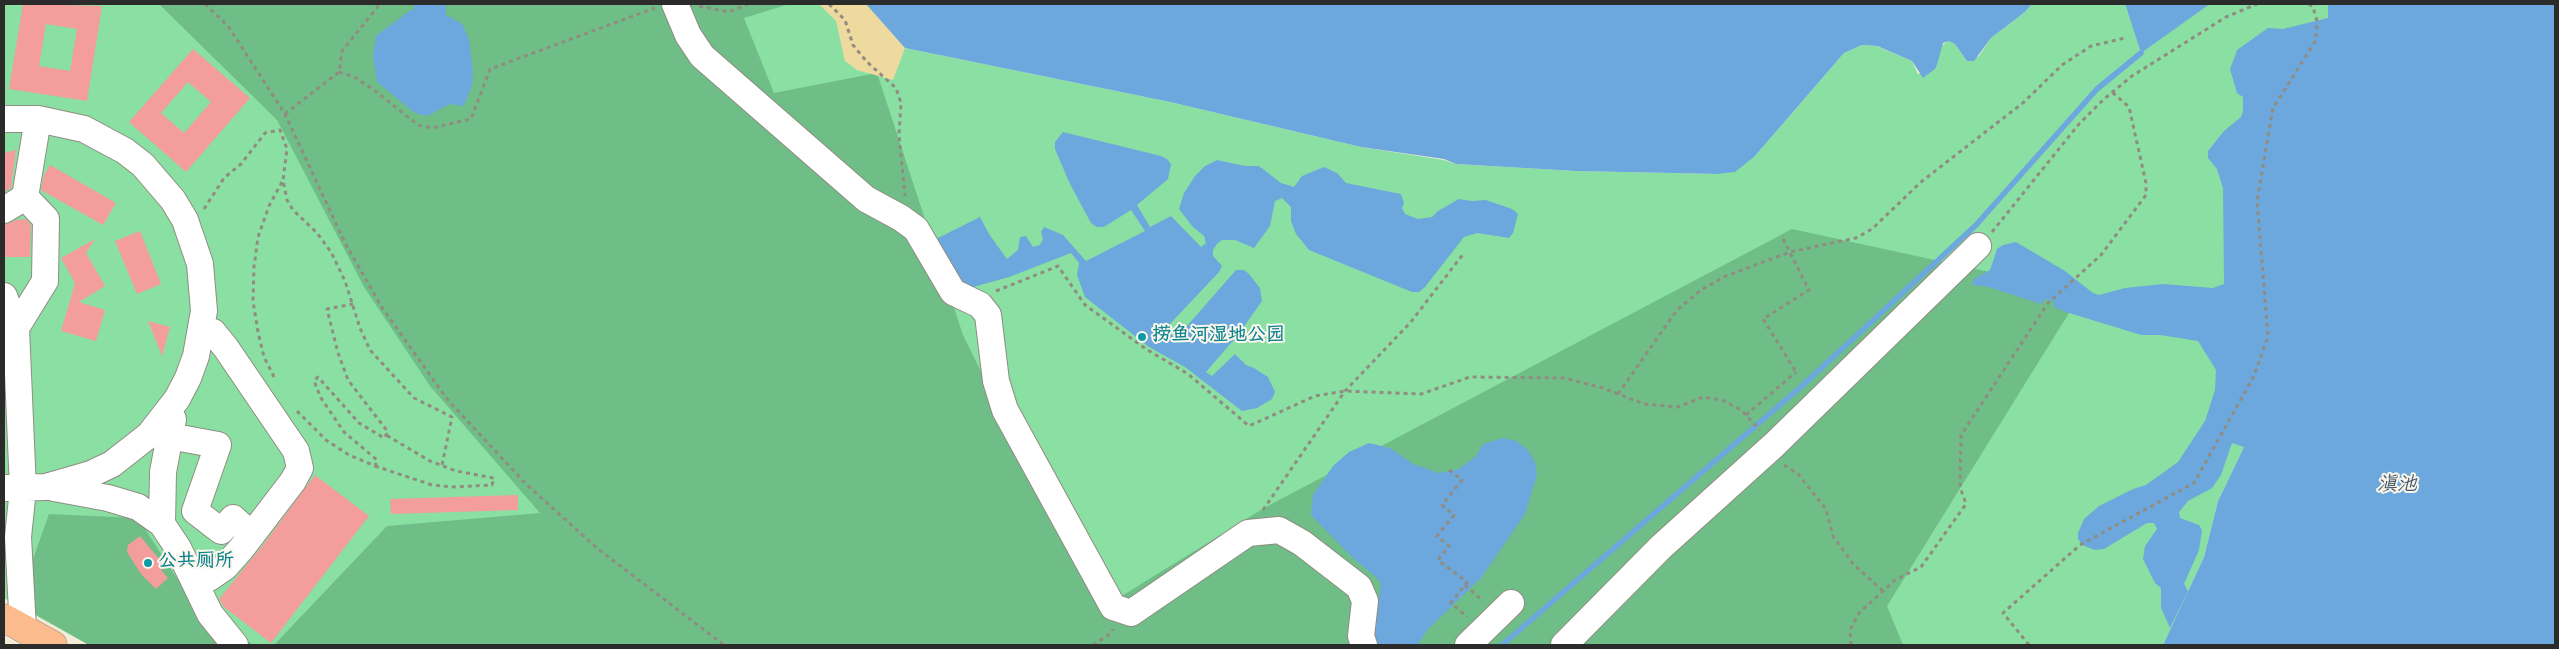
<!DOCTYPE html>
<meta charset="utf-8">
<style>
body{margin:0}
#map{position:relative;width:2559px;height:649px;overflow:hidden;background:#f4ecd7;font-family:Dekko,sans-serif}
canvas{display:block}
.frame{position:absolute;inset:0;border:5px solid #2b2b2b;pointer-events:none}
</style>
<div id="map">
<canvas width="2559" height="649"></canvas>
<div class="frame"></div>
</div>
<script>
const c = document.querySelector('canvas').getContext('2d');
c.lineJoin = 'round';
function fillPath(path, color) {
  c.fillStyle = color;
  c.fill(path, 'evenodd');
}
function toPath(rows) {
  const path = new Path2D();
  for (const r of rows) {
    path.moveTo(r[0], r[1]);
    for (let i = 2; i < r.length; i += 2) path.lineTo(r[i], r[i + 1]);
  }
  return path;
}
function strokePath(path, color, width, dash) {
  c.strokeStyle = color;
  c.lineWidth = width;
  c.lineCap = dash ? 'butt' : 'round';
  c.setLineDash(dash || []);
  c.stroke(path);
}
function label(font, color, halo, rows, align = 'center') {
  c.font = font + ' Dekko,"LXGW WenKai TC",sans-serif';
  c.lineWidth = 4;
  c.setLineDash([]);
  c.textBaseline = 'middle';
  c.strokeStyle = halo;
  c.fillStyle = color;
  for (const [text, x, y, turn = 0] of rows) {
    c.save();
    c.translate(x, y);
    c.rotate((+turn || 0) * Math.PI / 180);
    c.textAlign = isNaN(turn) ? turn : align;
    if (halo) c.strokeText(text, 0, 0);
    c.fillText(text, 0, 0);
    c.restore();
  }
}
const green = toPath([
 [4,4,866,4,905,48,1170,102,1361,147,1444,160,1456,164,1575,171,1717,174,1755,156,1844,53,1862,45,1876,46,1912,61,1918,74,1936,68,1940,47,1949,40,1955,44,1967,61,1979,56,1991,38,2025,12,2032,4,2125,4,2141,52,2210,4,2328,4,2329,41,2244,447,2218,501,2204,557,2163,645,89,645,4,598]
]);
const forest = toPath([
 [159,4,789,4,744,18,774,93,877,73,963,335,1099,610,1264,508,1792,229,2082,292,1887,606,1903,645,274,645,387,526,540,513,430,386,364,287,277,120],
 [49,514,138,518,187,594,253,645,89,645,17,604]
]);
const sand = toPath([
 [819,4,866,4,905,48,893,80,857,70,845,61,836,21]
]);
const water = toPath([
 [866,4,2032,4,2025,12,1991,38,1974,61,1967,61,1955,44,1949,41,1943,43,1936,68,1923,78,1912,61,1877,46,1862,45,1844,53,1755,156,1735,172,1717,174,1575,171,1456,164,1444,159,1361,147,1170,102,905,48],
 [2125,4,2210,4,2141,53],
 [2328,4,2555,4,2555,645,2163,645,2204,557,2218,501,2244,447,2232,443,2221,475,2212,488,2188,501,2179,512,2180,518,2199,525,2202,530,2199,550,2184,584,2188,591,2170,628,2161,608,2161,588,2155,583,2143,559,2145,546,2157,529,2154,523,2147,523,2104,549,2095,550,2082,545,2078,539,2078,533,2084,519,2099,506,2133,489,2146,485,2178,462,2205,421,2215,390,2216,370,2198,341,2160,335,2141,335,2066,312,2054,307,2054,302,2046,299,2041,304,1989,287,1972,285,1974,279,1990,270,1997,249,2003,245,2016,242,2065,271,2093,293,2099,295,2125,288,2163,284,2213,288,2224,284,2223,188,2217,169,2208,158,2208,151,2224,131,2241,117,2243,111,2243,97,2237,93,2230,69,2235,56,2237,50,2268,28,2283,29,2328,18],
 [420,7,441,12,462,24,469,39,473,72,472,85,464,106,450,104,427,116,415,113,377,82,373,56,376,36,408,12],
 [1063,132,1161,156,1167,159,1171,164,1168,179,1137,205,1150,227,1171,216,1201,247,1206,243,1204,236,1193,227,1179,209,1184,193,1195,176,1205,166,1217,160,1245,166,1259,166,1281,183,1294,187,1302,176,1324,167,1337,173,1346,183,1401,194,1404,203,1402,208,1405,214,1418,219,1432,217,1438,211,1459,199,1472,201,1486,200,1512,209,1518,214,1513,233,1509,238,1477,233,1464,237,1425,287,1419,292,1412,292,1309,250,1296,234,1291,221,1291,207,1282,198,1275,201,1270,226,1254,248,1235,240,1222,240,1217,244,1213,250,1213,256,1222,266,1219,272,1169,325,1167,331,1173,336,1180,334,1236,270,1244,270,1249,274,1260,288,1262,301,1238,335,1206,372,1212,376,1235,354,1246,365,1254,368,1268,377,1275,392,1272,399,1257,408,1242,411,1185,367,1149,347,1085,297,1077,275,1079,263,1071,253,1009,277,959,291,926,244,980,217,989,234,1007,259,1018,250,1020,237,1026,236,1033,247,1040,245,1043,239,1041,232,1044,227,1063,235,1086,261,1145,231,1131,210,1104,227,1097,227,1091,223,1070,184,1055,149,1055,142],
 [1503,438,1516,441,1527,449,1535,462,1537,475,1525,514,1481,578,1427,630,1418,645,1375,645,1372,639,1381,585,1378,579,1353,558,1311,515,1313,495,1333,466,1349,452,1369,443,1390,448,1413,464,1439,473,1459,469,1476,456,1483,444]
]);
const stream = toPath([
 [1502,645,1803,385,1976,225,2097,89,2141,53]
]);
const river = toPath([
 [430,4,430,10]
]);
const building = toPath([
 [23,4,102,6,87,101,9,89],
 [46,24,77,29,70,71,39,66],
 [193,49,250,98,186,172,129,122],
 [188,82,211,102,184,133,161,113],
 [16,150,11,188,4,192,4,153],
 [50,165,116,203,103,225,41,190,44,175],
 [26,219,31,225,30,257,4,257,4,225,17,220],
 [140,231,161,284,137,294,115,241],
 [95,239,86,253,105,286,79,302,105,310,96,341,61,331,75,283,61,258],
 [148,321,170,327,162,356],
 [315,475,369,516,271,643,224,607,219,599,263,545],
 [518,495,518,510,391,514,390,499],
 [140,536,160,560,163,567,161,570,168,578,156,589,141,574,127,552,128,545]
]);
const path = toPath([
 [205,4,228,26,285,114,345,243,381,306,447,399,526,484,598,549,724,645],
 [829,4,845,20,853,45,867,62,896,88,901,103,899,135,905,196],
 [699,6,729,12,748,4],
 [339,72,354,77,374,90,418,125,432,128,471,119,490,69,655,8],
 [285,114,339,72,342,51,380,4],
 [204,209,224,178,241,164,265,133,280,130,287,149,283,180,287,200,293,210,317,233,331,252,345,281,360,328,370,350,414,398,452,417,442,465],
 [1992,232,2079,124,2104,99,2132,76,2226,17,2257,4],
 [996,291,1058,266,1085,305,1146,349,1188,374,1249,426,1315,396,1345,391,1421,394,1470,377,1564,378,1603,388,1644,404,1678,407,1703,397,1722,400,1741,410,1760,430],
 [274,377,264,357,258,332,253,301,254,267,258,237,269,206,283,180],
 [1618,394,1677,310,1701,290,1726,276,1790,252,1856,238,1872,229,1921,182,2024,102,2062,65,2091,46,2125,38],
 [297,411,326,440,349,455,375,466,377,460,344,432,321,398,314,381,318,377,359,423,384,438,388,432,348,380,338,353,327,309,353,304],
 [1746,415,1796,372],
 [1784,465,1798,474,1826,509,1833,536,1854,565,1882,590],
 [375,466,432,485,453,487,492,485,494,478,456,471,430,461,386,435],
 [1449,470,1462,480,1442,505,1454,515,1437,536,1449,546,1438,560,1467,582,1451,603,1467,617],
 [1263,510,1345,391,1410,323,1464,253],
 [1465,585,1483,601],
 [1093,645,1110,634,1113,629],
 [1851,645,1850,630,1859,613,1895,580,1921,567,1966,504,1960,487,1961,435,2048,303,2101,255,2146,195,2146,183,2129,107,2112,92],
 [2029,645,2003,613,2080,545,2194,483,2254,376,2268,336,2257,201,2273,108,2316,40,2317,21,2313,7,2309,4]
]);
const minor = toPath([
 [675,4,688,35,702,56,866,199,901,218,916,229,953,292,980,305,988,315,996,381,1005,410,1113,607,1131,613,1248,533,1279,530,1302,543,1359,587,1365,601,1361,636,1364,645],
 [4,119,38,119,84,129,125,151,143,165,173,200,185,220,200,264,204,311,196,356,188,378,177,399,149,435,112,464,91,474,46,487,4,488],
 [4,210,25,197],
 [4,296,16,328,23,489,18,537,23,629],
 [16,328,45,281,46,219,25,197,38,119],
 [169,436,218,445,195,511,221,531,233,518,252,535],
 [54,488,108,498,138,507,162,524,178,548,210,614,235,645],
 [162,524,163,472,173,419],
 [194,581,209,578,225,567,241,549,293,481,300,468,296,451,226,348,213,332,202,331],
 [1468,645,1511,603],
 [1564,645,1661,547,1774,445,1978,246]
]);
const major = toPath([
 [4,618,53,645]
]);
const pathBridge = toPath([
 [1783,239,1809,290,1763,319,1796,372]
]);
const markers = [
 [1142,337,5,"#0f9aa8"],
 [148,563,5,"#0f9aa8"]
];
const cultureNames = [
 ["捞鱼河湿地公园",1152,337],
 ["公共厕所",158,563]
];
const waterNames = [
 ["滇池",2397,487]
];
fillPath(green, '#8ae0a2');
fillPath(forest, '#6fbe88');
fillPath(sand, '#eeda9e');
fillPath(water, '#6ca8dd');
strokePath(stream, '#6ca8dd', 5.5);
strokePath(river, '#6ca8dd', 32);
fillPath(building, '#f39d9c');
strokePath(minor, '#908c81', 28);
strokePath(major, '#908c81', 29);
strokePath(path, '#908c81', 3, [4, 4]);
strokePath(minor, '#fff', 26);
strokePath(major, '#fbbb8d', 28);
strokePath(pathBridge, '#908c81', 3, [4, 4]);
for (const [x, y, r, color] of markers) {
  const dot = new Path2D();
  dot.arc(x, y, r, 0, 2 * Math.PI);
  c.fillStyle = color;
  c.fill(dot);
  strokePath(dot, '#fbf7ec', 2);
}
label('bold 19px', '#0d838f', '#fbf7ec', cultureNames, 'left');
label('italic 20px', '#425769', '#fbf7ec', waterNames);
</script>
